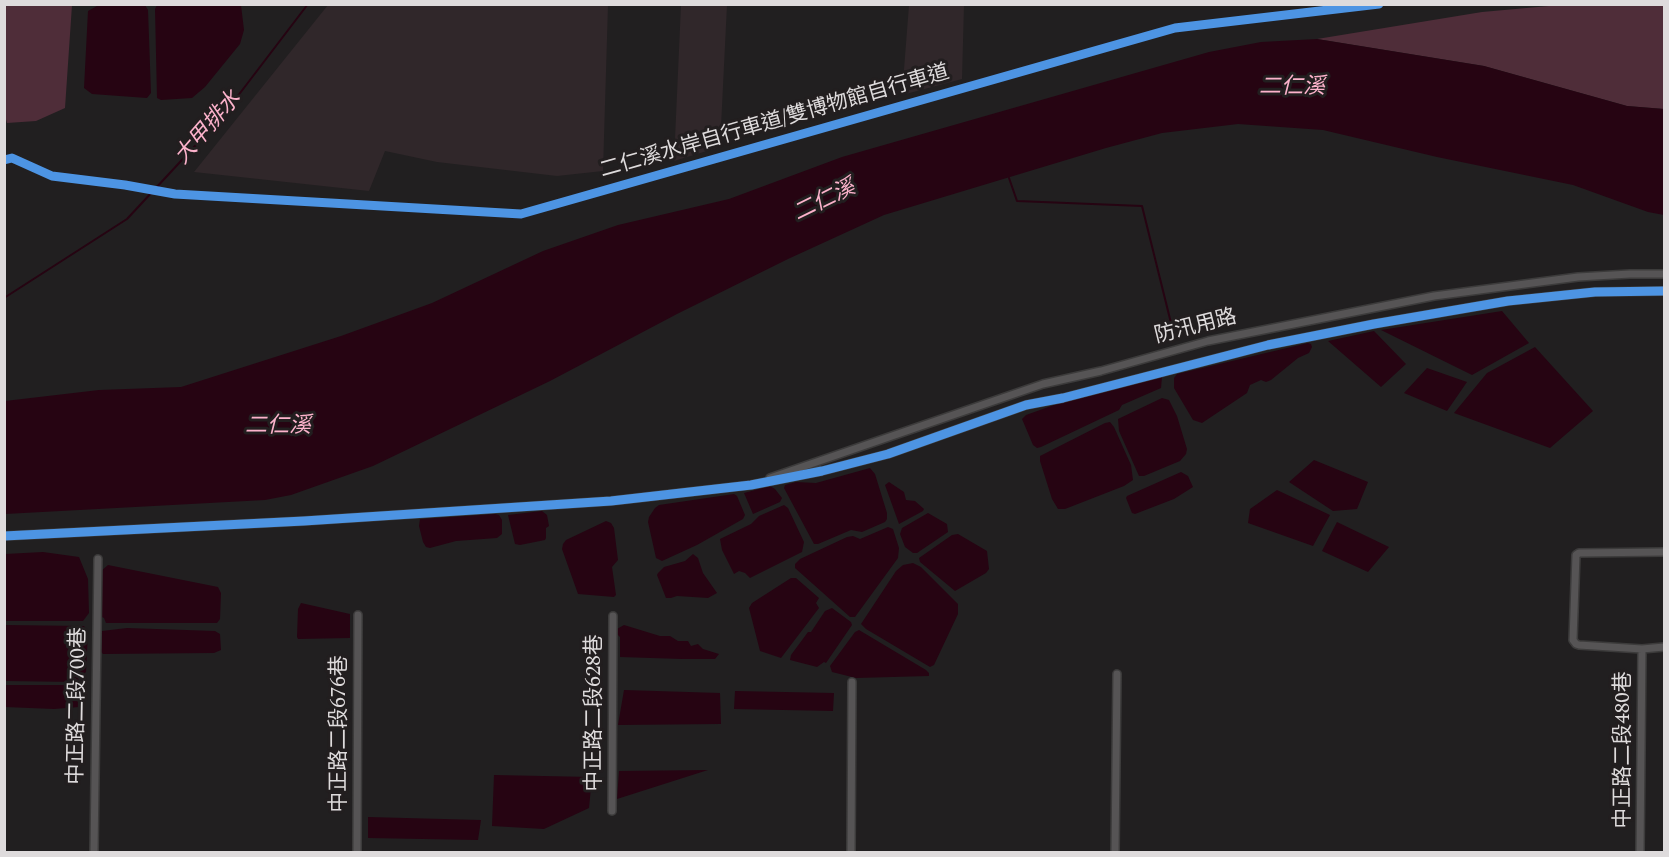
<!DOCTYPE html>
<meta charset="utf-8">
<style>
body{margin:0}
#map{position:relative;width:1669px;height:857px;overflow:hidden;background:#211f20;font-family:Spectral,serif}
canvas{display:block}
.frame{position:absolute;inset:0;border:6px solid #dedbdc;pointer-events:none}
</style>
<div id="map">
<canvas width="1669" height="857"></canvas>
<div class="frame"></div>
</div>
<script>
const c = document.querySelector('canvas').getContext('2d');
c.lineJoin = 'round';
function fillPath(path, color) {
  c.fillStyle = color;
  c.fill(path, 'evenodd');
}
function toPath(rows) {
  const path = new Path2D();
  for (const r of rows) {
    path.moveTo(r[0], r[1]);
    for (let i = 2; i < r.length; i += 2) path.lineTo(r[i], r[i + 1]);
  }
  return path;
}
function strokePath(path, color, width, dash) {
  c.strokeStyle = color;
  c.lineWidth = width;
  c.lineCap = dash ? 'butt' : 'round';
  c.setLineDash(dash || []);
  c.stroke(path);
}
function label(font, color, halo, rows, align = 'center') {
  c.font = font + ' Spectral,"Noto Sans TC",serif';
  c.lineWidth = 6;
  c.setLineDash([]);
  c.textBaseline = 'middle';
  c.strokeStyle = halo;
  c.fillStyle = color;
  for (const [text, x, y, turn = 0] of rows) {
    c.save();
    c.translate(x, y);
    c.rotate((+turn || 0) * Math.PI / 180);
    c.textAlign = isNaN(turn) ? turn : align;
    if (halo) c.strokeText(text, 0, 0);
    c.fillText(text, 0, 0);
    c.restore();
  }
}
const built = toPath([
 [328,5,608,5,603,171,557,176,437,162,385,151,369,191,194,172],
 [681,5,727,5,720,147,674,161],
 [909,5,964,5,962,79,902,95]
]);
const green = toPath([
 [4,5,72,5,65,108,36,121,7,123,5,116],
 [1560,5,1664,5,1664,109,1627,106,1484,66,1317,39,1482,12]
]);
const water = toPath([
 [121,5,145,5,148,10,151,93,147,98,92,94,84,88,88,11,97,6],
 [157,5,241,5,244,30,240,44,205,87,192,98,161,100,157,98,155,9],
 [1317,39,1484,66,1627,106,1664,109,1664,215,1648,212,1573,185,1437,157,1323,130,1238,124,1162,133,1106,148,884,215,788,259,677,314,550,381,373,466,291,495,265,500,5,514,5,401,99,390,181,387,341,336,432,303,543,251,618,225,729,199,842,157,1209,52,1261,42],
 [1502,311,1529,343,1472,375,1381,330],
 [1374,331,1406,364,1381,387,1328,341],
 [1308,343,1311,344,1312,347,1309,353,1298,358,1271,380,1266,382,1261,380,1250,385,1247,393,1202,423,1193,420,1174,388,1174,378,1177,374],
 [1535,347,1593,411,1550,448,1454,413,1487,373],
 [1427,368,1467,382,1447,411,1404,393],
 [1159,376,1162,377,1161,388,1122,405,1119,410,1041,447,1037,448,1033,445,1022,419,1026,415,1085,394],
 [1162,398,1169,400,1177,416,1187,449,1186,454,1180,461,1144,476,1139,476,1119,431,1118,419],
 [1110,422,1114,427,1131,465,1133,480,1124,486,1065,509,1058,509,1052,499,1040,461,1040,456,1105,423],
 [1314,460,1368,482,1357,509,1333,511,1289,482],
 [870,468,875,474,887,513,887,519,885,522,862,532,851,530,818,544,814,544,784,488,785,485,796,482,816,483],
 [1181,472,1188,476,1193,487,1174,499,1135,514,1132,513,1126,498,1127,496],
 [889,482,904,492,906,500,915,501,924,509,923,511,899,524,885,485],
 [770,486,775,489,782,498,780,502,753,514,744,493],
 [1277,490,1330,515,1313,546,1248,523,1250,509],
 [734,494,737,496,745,515,743,519,697,545,662,561,656,558,648,522,649,517,655,508,659,505],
 [784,505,788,508,804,542,802,552,750,578,745,573,739,571,734,574,722,550,720,539,751,524,759,516],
 [542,511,547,515,549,526,546,528,546,538,545,540,520,545,515,544,508,515],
 [928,513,947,524,948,532,917,553,913,553,905,547,900,534,902,528],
 [495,514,499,515,502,520,502,534,497,538,456,541,430,548,426,547,423,542,419,526,420,519],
 [606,521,611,523,614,528,618,560,612,567,616,595,614,597,578,594,562,549,563,544,566,540],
 [1337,522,1389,547,1368,572,1322,551],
 [888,527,893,529,899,548,898,558,855,617,850,617,795,568,795,564,800,559,847,537,853,536,860,539],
 [958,534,987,551,989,569,986,573,955,591,920,562,919,558,952,535],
 [43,552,79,557,88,579,89,613,83,621,5,621,5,554],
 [693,554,698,558,703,573,717,593,708,598,677,596,671,598,666,598,657,575,658,573,664,567,685,561],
 [913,563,921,567,958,604,958,614,934,665,930,667,866,629,861,624,896,571,903,565],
 [108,565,218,587,221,593,220,619,217,623,106,623,104,618,100,616,100,572],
 [791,578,796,578,819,598,816,603,819,608,781,658,760,651,749,608,752,603],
 [301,603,350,614,350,638,298,639,297,637,298,609],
 [832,608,851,622,852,625,826,663,824,662,817,667,790,660,791,655,808,632,811,632,825,611],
 [5,625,84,626,88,632,86,672,76,682,5,681],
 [624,625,660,636,670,636,678,641,688,641,691,646,698,644,703,649,719,654,715,659,682,659,620,657,620,637,617,634,617,629],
 [127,628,215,631,220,634,221,650,214,653,103,654,101,652,102,631],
 [859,630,926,670,929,673,929,676,856,678,832,672,830,666,855,632],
 [5,685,76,685,82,686,87,694,84,703,79,707,54,709,5,707],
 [624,690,720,693,721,724,618,725],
 [735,691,834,693,833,711,734,709],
 [708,770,617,799,619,771],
 [494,775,592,777,589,808,544,829,492,826],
 [368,817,481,820,478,840,368,838]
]);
const stream = toPath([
 [1009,178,1017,201,1142,206,1171,323],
 [4,298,127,219,221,118,308,4]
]);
const street = toPath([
 [770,478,1043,384,1101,371,1208,341,1434,296,1578,277,1630,274,1664,274],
 [4,536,304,521,611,501,751,485,822,471,888,454,1026,405,1063,398,1268,345,1374,324,1508,301,1595,292,1664,291],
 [1664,552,1579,553,1576,555,1573,640,1576,644,1579,645,1642,649,1664,647],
 [612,811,613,616],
 [94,852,98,559],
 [357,852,358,615],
 [851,852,852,682],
 [1115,852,1117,674],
 [1640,852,1642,649]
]);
const cycleway = toPath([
 [4,160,12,158,52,176,125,185,175,194,521,214,1175,28,1379,4],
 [4,536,304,521,611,501,751,485,822,471,888,454,1026,405,1063,398,1268,345,1374,324,1508,301,1595,292,1664,291]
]);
const streetNames = [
 ["二仁溪水岸自行車道/雙博物館自行車道",775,123,-16],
 ["防汛用路",1196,328,-14],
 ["中正路二段700巷",79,706,-89],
 ["中正路二段628巷",596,713,-90],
 ["中正路二段676巷",341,734,-90],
 ["中正路二段480巷",1625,750,-90]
];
const waterNames = [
 ["二仁溪",1292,89],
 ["大甲排水",209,129,-49],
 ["二仁溪",825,202,-26],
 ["二仁溪",278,428]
];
fillPath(built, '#30272a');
fillPath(green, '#4f2d39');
fillPath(water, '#260412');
strokePath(stream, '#260412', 2);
strokePath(street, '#3c3b3b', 10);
strokePath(street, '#565455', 7);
strokePath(cycleway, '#4d94e3', 9);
label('21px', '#dedbdc', '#221e1f', streetNames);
label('italic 22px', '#fcb2cb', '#221e1f', waterNames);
</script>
